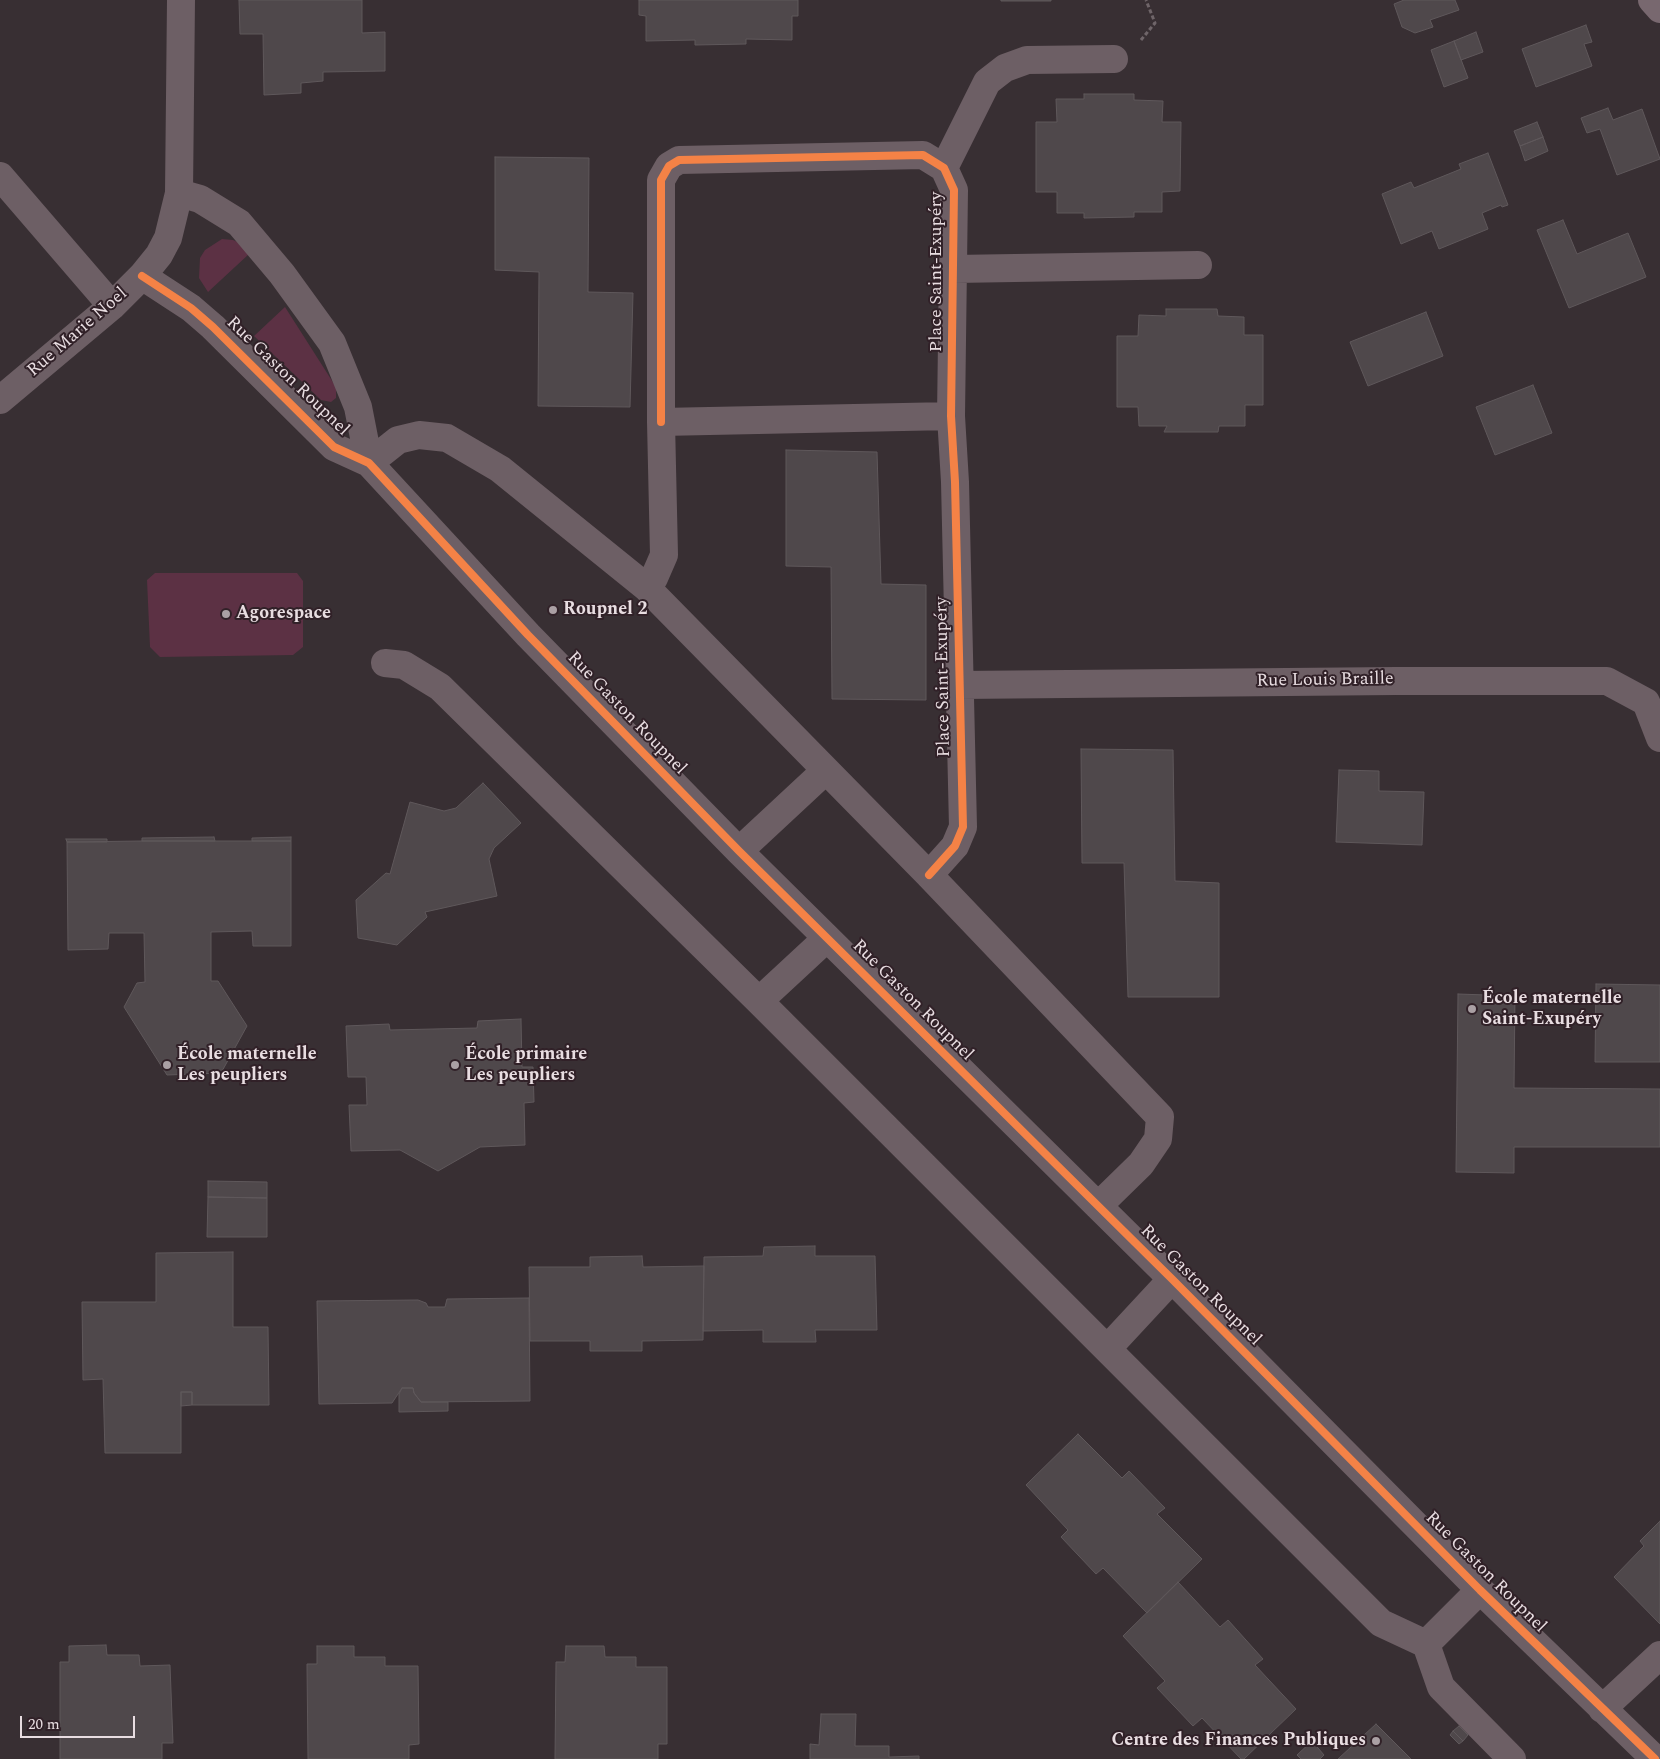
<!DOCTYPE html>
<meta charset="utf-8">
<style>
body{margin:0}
#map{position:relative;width:1660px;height:1759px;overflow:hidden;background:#382f33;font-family:Spectral,serif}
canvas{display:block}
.scale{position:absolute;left:20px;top:1716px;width:115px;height:22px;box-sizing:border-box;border:2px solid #e8dde1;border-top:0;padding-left:6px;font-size:15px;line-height:18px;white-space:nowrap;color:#e8dde1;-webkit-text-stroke:4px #312128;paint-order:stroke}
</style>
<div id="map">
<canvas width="1660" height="1759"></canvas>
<div class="scale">20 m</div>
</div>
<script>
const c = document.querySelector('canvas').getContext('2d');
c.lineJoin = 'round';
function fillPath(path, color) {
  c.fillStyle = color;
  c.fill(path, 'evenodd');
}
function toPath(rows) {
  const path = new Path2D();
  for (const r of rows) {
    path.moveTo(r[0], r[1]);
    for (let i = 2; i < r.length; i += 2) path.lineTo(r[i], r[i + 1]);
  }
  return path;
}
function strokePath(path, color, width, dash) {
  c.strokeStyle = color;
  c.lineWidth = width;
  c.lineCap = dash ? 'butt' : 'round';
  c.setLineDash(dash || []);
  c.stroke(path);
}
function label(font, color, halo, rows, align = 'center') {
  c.font = font + ' Spectral,serif';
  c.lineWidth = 4;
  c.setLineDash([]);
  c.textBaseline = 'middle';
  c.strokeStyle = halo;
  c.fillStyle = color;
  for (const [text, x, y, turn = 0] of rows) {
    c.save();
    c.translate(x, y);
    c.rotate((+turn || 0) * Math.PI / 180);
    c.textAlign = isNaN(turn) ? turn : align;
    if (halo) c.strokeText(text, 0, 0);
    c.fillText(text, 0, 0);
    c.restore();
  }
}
const green = toPath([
 [222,239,233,240,242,244,249,254,208,292,199,278,200,258,205,250],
 [285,307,336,387,336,398,331,402,321,400,254,336],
 [155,573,297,573,303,581,303,647,293,655,160,657,150,647,147,580]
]);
const building = toPath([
 [239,0,362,0,362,33,385,32,385,71,323,72,323,81,301,83,301,93,264,95,263,34,240,34,239,0],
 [639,0,798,0,798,16,792,16,792,40,746,39,746,44,695,45,695,40,646,41,646,16,639,15,639,0],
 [1001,0,1051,0,1051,1,1001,1,1001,0],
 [1404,0,1455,0,1459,10,1430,20,1433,27,1415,33,1402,27,1394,4,1404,0],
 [1586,25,1592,42,1584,44,1592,66,1536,87,1522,49,1586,25],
 [1476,32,1483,52,1461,60,1454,41,1476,32],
 [1454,41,1468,78,1444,87,1431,50,1454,41],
 [1084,94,1134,94,1134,100,1163,101,1162,122,1181,122,1180,191,1162,192,1162,212,1134,212,1134,217,1084,218,1084,213,1057,213,1057,192,1036,192,1036,122,1057,122,1056,99,1084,99,1084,94],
 [1608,108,1613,120,1642,109,1660,159,1617,175,1600,129,1587,133,1581,118,1608,108],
 [1537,122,1543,137,1520,146,1514,131,1537,122],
 [1543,137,1548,151,1525,161,1520,146,1543,137],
 [1488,153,1508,205,1502,207,1501,205,1482,213,1488,229,1439,249,1432,231,1401,244,1382,194,1411,182,1414,188,1461,169,1459,164,1488,153],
 [495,157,589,158,588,292,633,293,630,407,538,406,539,272,495,270,495,157],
 [1563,220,1577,254,1628,233,1646,277,1569,308,1537,230,1563,220],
 [1166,309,1217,309,1218,316,1244,317,1244,335,1263,335,1263,405,1245,405,1245,426,1219,426,1218,432,1164,432,1167,426,1139,426,1138,407,1117,407,1117,336,1138,336,1139,315,1166,316,1166,309],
 [1426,312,1443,356,1368,386,1350,342,1426,312],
 [1533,385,1552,433,1495,455,1476,407,1533,385],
 [786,450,877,452,881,584,926,585,926,700,832,699,831,567,786,566,786,450],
 [1081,749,1173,750,1175,881,1219,883,1219,997,1128,997,1124,863,1082,863,1081,749],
 [1339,770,1379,771,1379,791,1424,792,1422,845,1336,842,1339,770],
 [483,783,521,823,494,848,489,859,497,896,425,912,427,917,397,945,358,938,356,900,386,873,390,874,410,802,444,811,456,808,483,783],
 [214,837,215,841,142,841,142,838,214,837],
 [291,837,291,841,252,841,252,838,291,837],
 [66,839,107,839,107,842,67,842,66,839],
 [142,841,291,841,291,946,253,946,252,931,211,932,211,981,218,981,247,1026,221,1073,167,1075,124,1007,137,983,145,982,144,933,109,933,108,949,68,950,67,842,142,841],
 [1596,984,1660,985,1660,1062,1595,1062,1596,984],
 [1458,994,1515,996,1514,1088,1660,1089,1660,1147,1514,1147,1514,1173,1456,1172,1458,994],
 [521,1019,522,1067,533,1067,534,1102,524,1103,525,1145,480,1147,438,1171,400,1150,351,1151,349,1105,367,1105,366,1077,348,1077,346,1026,389,1024,390,1030,477,1028,478,1021,521,1019],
 [208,1181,267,1182,267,1198,208,1197,208,1181],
 [208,1197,267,1198,267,1237,207,1237,208,1197],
 [815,1246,815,1256,875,1256,877,1330,815,1330,816,1342,763,1342,763,1330,703,1331,704,1257,763,1256,764,1247,815,1246],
 [233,1252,233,1327,268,1327,269,1405,192,1405,192,1392,181,1392,181,1453,105,1453,103,1379,83,1380,82,1302,156,1302,156,1253,233,1252],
 [642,1256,643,1267,704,1266,703,1340,642,1341,642,1351,590,1351,590,1341,530,1341,529,1267,590,1267,590,1257,642,1256],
 [529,1298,530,1401,421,1402,414,1393,413,1388,402,1388,392,1403,319,1404,317,1301,418,1300,426,1303,428,1307,445,1307,447,1299,529,1298],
 [402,1388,413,1388,414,1393,421,1402,448,1402,448,1411,399,1412,399,1394,402,1388],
 [181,1392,192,1392,192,1405,181,1406,181,1392],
 [1078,1434,1122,1478,1129,1471,1165,1508,1157,1514,1202,1559,1147,1613,1103,1568,1096,1574,1061,1537,1068,1530,1026,1485,1078,1434],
 [1660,1521,1660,1624,1614,1577,1644,1546,1640,1541,1660,1521],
 [1178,1582,1220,1627,1228,1620,1263,1659,1255,1665,1296,1709,1244,1759,1241,1759,1202,1718,1193,1726,1157,1688,1165,1681,1123,1636,1178,1582],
 [106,1645,107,1655,139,1655,140,1666,170,1665,173,1743,162,1743,162,1759,60,1759,60,1662,69,1662,69,1646,106,1645],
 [317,1646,354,1646,354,1657,385,1657,385,1666,418,1666,419,1744,409,1745,409,1759,308,1759,307,1664,317,1664,317,1646],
 [566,1646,604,1646,605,1657,636,1657,636,1667,667,1667,667,1744,658,1744,658,1759,555,1759,556,1662,565,1662,566,1646],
 [821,1714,856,1714,855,1746,889,1746,889,1757,919,1756,919,1759,810,1759,810,1744,819,1745,821,1714],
 [1376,1724,1411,1759,1338,1759,1376,1724],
 [1459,1726,1468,1735,1463,1741,1453,1731,1459,1726],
 [1453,1731,1463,1741,1459,1744,1450,1735,1453,1731],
 [1312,1741,1324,1755,1320,1759,1301,1759,1297,1755,1312,1741]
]);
const path = toPath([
 [1141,40,1155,23,1146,0]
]);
const minor = toPath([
 [944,168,987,82,1005,68,1027,60,1114,59],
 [0,176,112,306],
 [179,193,200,199,239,223,282,274,332,343,358,407,369,463],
 [954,269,1198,265],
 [142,276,191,308,213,327,334,447,369,463,528,635,739,851,1172,1279,1480,1590,1655,1759],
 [0,400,112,306,142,276,159,255,168,238,179,193,181,0],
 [661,422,661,180,669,166,679,160,923,155,944,168,954,190,951,416,955,482,963,827,955,846,929,875],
 [369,463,398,440,419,435,447,438,500,469,646,587,929,875,1160,1117,1158,1139,1141,1164,1098,1206],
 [646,587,654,578,664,555,661,422,951,416],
 [385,663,404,665,440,687,759,1001,1381,1623,1426,1644,1441,1687,1512,1759],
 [959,685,1396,681,1607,681,1646,702,1660,738],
 [739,851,825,771],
 [759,1001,827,938],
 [1107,1349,1172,1279],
 [1426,1644,1480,1590],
 [1602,1709,1660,1655]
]);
const major = toPath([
 [1652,0,1660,9]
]);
const cycleway = toPath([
 [142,276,191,308,213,327,334,447,369,463,528,635,739,851,1172,1279,1480,1590,1655,1759],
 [661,422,661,180,669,166,679,160,923,155,944,168,954,190,951,416,955,482,963,827,955,846,929,875]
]);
const markers = [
 [553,610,5,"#aaa0a4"],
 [226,614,5,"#aaa0a4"],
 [1472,1009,5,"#aaa0a4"],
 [167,1065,5,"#aaa0a4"],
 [455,1065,5,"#aaa0a4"],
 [1376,1741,5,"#aaa0a4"]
];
const streetNames = [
 ["Place Saint-Exupéry",937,272,-90],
 ["Rue Marie Noel",78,333,-41],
 ["Rue Gaston Roupnel",287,377,44],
 ["Place Saint-Exupéry",944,677,-91],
 ["Rue Louis Braille",1325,681,-1],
 ["Rue Gaston Roupnel",626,714,46],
 ["Rue Gaston Roupnel",912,1001,45],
 ["Rue Gaston Roupnel",1200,1286,45],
 ["Rue Gaston Roupnel",1485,1573,45]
];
const poiNames = [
 ["Roupnel 2",563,610],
 ["Agorespace",236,614],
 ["École maternelle",1482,999],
 ["Saint-Exupéry",1482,1020],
 ["École maternelle",177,1055],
 ["Les peupliers",177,1076],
 ["École primaire",465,1055],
 ["Les peupliers",465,1076],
 ["Centre des Finances Publiques",1366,1741,"right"]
];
fillPath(green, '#5c3144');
fillPath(building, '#4f484b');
strokePath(building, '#5f585b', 1);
strokePath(path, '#6f6569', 3, [4, 2.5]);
strokePath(minor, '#6d5f65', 28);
strokePath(major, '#78686f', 28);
strokePath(cycleway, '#f48246', 8);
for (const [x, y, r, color] of markers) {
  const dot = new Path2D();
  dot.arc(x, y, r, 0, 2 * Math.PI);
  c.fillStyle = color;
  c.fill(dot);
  strokePath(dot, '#312128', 2);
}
label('18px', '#e8dde1', '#312128', streetNames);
label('bold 18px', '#e8dde1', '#312128', poiNames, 'left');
</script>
